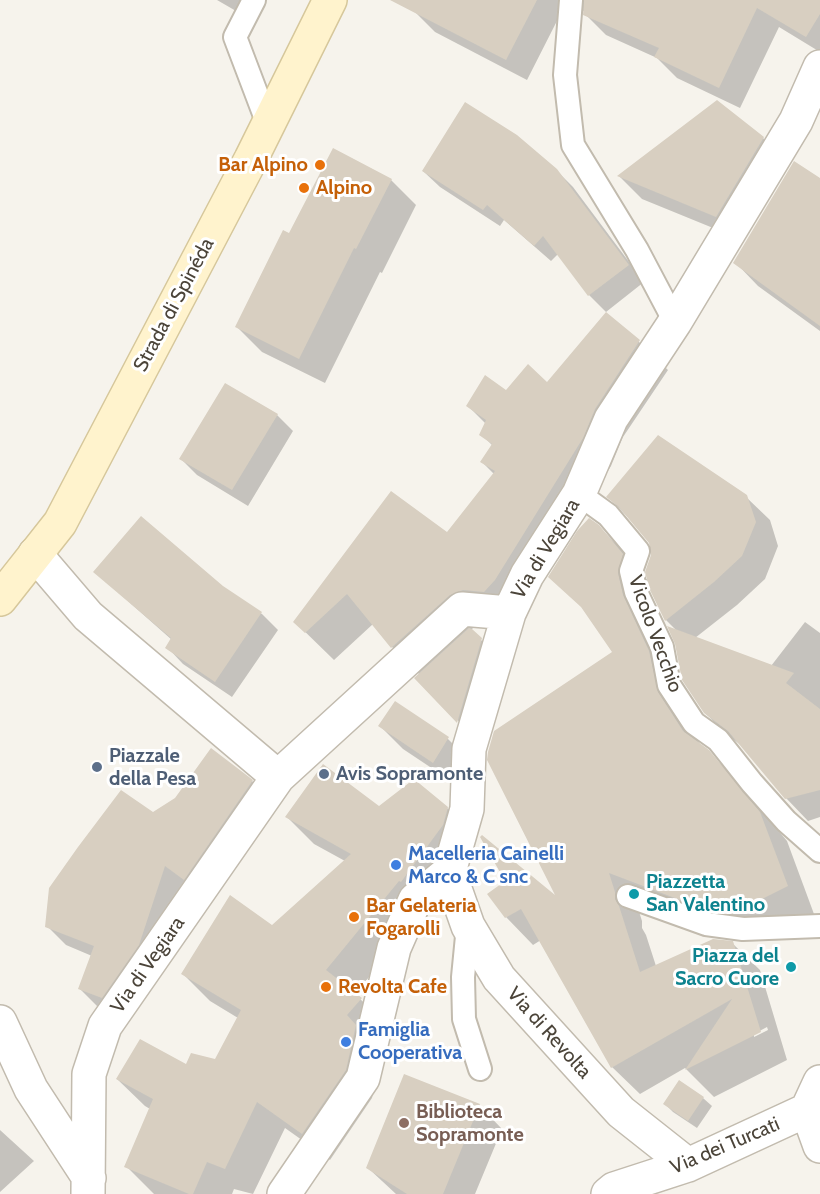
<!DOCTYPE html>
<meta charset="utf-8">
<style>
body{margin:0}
canvas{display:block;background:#f6f3ec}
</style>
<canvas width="820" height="1194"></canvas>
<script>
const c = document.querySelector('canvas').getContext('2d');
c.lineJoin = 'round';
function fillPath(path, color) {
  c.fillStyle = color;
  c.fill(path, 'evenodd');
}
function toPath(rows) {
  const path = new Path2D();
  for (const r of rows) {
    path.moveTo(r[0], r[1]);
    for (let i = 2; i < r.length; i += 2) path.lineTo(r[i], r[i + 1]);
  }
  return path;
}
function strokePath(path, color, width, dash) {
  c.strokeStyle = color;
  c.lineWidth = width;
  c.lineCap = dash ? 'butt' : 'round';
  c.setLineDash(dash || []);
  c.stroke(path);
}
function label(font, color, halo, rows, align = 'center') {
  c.font = font + ' Cabin,sans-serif';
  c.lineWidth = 6;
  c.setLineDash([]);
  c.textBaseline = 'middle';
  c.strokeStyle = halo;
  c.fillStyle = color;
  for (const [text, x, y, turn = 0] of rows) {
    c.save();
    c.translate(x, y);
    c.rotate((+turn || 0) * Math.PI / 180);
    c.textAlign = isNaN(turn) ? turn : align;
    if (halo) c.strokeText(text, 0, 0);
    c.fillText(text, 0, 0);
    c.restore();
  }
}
const shadow = toPath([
 [217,0,242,0,236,11],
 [420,0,820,0,820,52,779,27,740,108,677,78,657,58,606,35,585,14,585,10,581,13,560,15,527,80,435,32,414,11],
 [717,102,763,138,786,162,740,239,642,199,619,176],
 [556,170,573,187,644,282,606,312,589,295,558,254,551,261,504,220,500,226,440,187,423,171],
 [391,180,416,205,382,273,380,272,325,383,262,352,237,327,290,235],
 [820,180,820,331,758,286,735,262],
 [606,315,639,342,668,370,623,437,611,466,523,608,478,623,471,630,504,663,481,744,416,678,420,675,392,647,373,624,334,660,295,622,448,534,494,474,482,462,493,446,481,434,486,424,468,406,506,392,547,384],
 [277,415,293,431,248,506,197,475,181,459],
 [608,497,746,497,770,520,778,546,765,579,737,605,695,638,771,666,805,622,820,633,820,817,808,821,786,798,742,746,728,735,705,713,677,631,666,620,649,585,645,602,685,721,701,746,736,779,787,841,814,914,761,941,738,938,635,899,642,921,642,928,646,935,656,966,732,943,760,970,787,1060,714,1097,685,1068,640,1094,612,1067,541,940,533,945,506,917,489,894,559,901,615,652,598,526,626,554,649,582,652,555,650,542,632,521],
 [767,1027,768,1030,754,1037,754,1034],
 [95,572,222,587,262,614,278,630,232,697,183,664,167,647,172,640],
 [395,703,448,739,471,762,457,785,403,749,380,726],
 [252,781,271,800,203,898,184,883,157,964,99,1008,80,989,92,956,66,945,47,926,153,814],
 [379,808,447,808,475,836,427,907,355,994,388,1026,372,1098,330,1160,285,1128,253,1194,234,1189,232,1194,154,1194,126,1166,150,1109,145,1106,117,1079,215,1061,238,1018,210,1001,183,974,272,927,345,861,314,844,287,817],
 [679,1082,703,1098,712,1106,697,1128,673,1112,665,1104],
 [479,1105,502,1129,475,1194,396,1194,368,1168],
 [0,1130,34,1161,0,1192]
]);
const building = toPath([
 [390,0,537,0,506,60],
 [584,0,820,0,820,14,806,37,757,8,719,88,654,57,659,48,583,15],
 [717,100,764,137,716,217,617,176],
 [465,102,517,135,557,169,629,265,588,296,543,236,534,246,487,205,483,210,422,171],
 [333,148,392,179,356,249,354,248,299,359,235,327,283,230,289,233],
 [794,161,820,178,820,326,733,263],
 [606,312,640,340,595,409,583,438,495,580,484,592,463,590,450,595,391,648,347,594,305,633,293,622,391,491,447,532,495,471,480,462,492,444,479,435,486,420,466,406,485,375,506,390,528,364,547,382],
 [225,383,278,414,232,490,179,459],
 [658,435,747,495,756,522,742,556,714,582,665,621,649,588,645,572,651,555,649,543,618,506,606,497],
 [141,516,223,586,262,612,215,682,165,648,171,638,93,572],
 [589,518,599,525,623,554,618,573,623,595,649,651,658,692,683,731,709,750,760,812,788,886,732,914,709,911,609,873,615,892,615,899,619,906,640,972,713,939,733,941,761,1032,685,1070,732,999,611,1068,521,909,505,918,487,894,505,881,480,837,482,835,555,895,487,760,488,752,494,731,612,652,581,607,548,577,577,531],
 [667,626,794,673,786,683,820,709,820,790,785,799,728,731,704,713,682,680,675,644],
 [469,628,472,629,482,638,457,723,414,678],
 [395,701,449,737,433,763,378,726],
 [211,748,253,780,184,880,165,866,139,945,102,998,78,989,94,946,45,927,49,888,78,847,121,790,153,812,175,798],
 [323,764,379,806,414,779,448,807,443,825,401,882,399,881,326,970,362,998,347,1015,356,1025,346,1070,302,1134,257,1102,225,1169,207,1162,193,1194,189,1194,124,1167,153,1099,116,1079,140,1039,186,1064,191,1053,215,1059,241,1010,181,974,230,895,272,925,351,854,285,817],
 [404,1074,480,1104,443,1194,407,1194,366,1168],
 [679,1080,704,1097,688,1121,663,1104]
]);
const service = toPath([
 [254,0,235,37,268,124],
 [571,0,565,75,573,145,637,250,675,322],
 [579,494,608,515,638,551,631,571,636,592,662,647,669,685,694,723,718,740,752,783,786,821,820,851],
 [628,896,706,924,743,929,820,926],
 [468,926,463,977,464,1019,480,1069]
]);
const minor = toPath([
 [35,554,88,616,278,777],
 [449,872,468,926,499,978,621,1112,688,1165],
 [0,1022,31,1089,89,1178],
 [807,1110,820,1146],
 [807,1110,820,1082],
 [88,1194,89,1074,105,1026,278,777,462,609,509,613,527,575,579,494,611,419,675,322,796,121,820,67],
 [284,1194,363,1078,394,948,415,900,449,872,467,809,469,749,509,613],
 [608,1194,614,1189,688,1165,807,1110]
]);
const secondary = toPath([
 [0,599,60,523,251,159,330,0]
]);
const markers = [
 [320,165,6,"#e8710a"],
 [304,188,6,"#e8710a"],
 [97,767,6,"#5c6f8a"],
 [324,774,6,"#5c6f8a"],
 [396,865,6,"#3f7fe0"],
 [634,894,6,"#0f9aa8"],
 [354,917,6,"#e8710a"],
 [791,967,6,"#0f9aa8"],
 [326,987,6,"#e8710a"],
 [346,1042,6,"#3f7fe0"],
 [404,1123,6,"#8d6e63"]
];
const foodNames = [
 ["Bar Alpino",308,165,"right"],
 ["Alpino",316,188],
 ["Bar Gelateria",366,906],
 ["Fogarolli",366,929],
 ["Revolta Cafe",338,987]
];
const streetNames = [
 ["Strada di Spinéda",174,305,-62],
 ["Via di Vegiara",546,549,-59],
 ["Vicolo Vecchio",655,634,70],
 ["Via di Vegiara",148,965,-55],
 ["Via di Revolta",549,1033,48],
 ["Via dei Turcati",725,1146,-23]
];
const serviceNames = [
 ["Piazzale",109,756],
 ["della Pesa",109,779],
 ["Avis Sopramonte",336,774]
];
const shopNames = [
 ["Macelleria Cainelli",408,854],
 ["Marco & C snc",408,877],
 ["Famiglia",358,1030],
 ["Cooperativa",358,1053]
];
const cultureNames = [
 ["Piazzetta",646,882],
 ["San Valentino",646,905],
 ["Piazza del",779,956,"right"],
 ["Sacro Cuore",779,979,"right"]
];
const educationNames = [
 ["Biblioteca",416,1112],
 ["Sopramonte",416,1135]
];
fillPath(shadow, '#0003');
fillPath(building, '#d8cfc1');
strokePath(service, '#c2bbae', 26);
strokePath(minor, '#c2bbae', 36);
strokePath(secondary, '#d6c79b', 36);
strokePath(service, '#fff', 22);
strokePath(minor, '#fff', 33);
strokePath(secondary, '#fff3cd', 33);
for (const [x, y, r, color] of markers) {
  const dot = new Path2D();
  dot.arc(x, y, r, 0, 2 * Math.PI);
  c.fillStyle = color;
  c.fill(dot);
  strokePath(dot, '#fff', 2);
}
label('bold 20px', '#c56008', '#fff', foodNames, 'left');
label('20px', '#4b4439', '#fff', streetNames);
label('bold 20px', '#4e5e75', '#fff', serviceNames, 'left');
label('bold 20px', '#366cbe', '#fff', shopNames, 'left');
label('bold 20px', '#0d838f', '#fff', cultureNames, 'left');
label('bold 20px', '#785e54', '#fff', educationNames, 'left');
</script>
